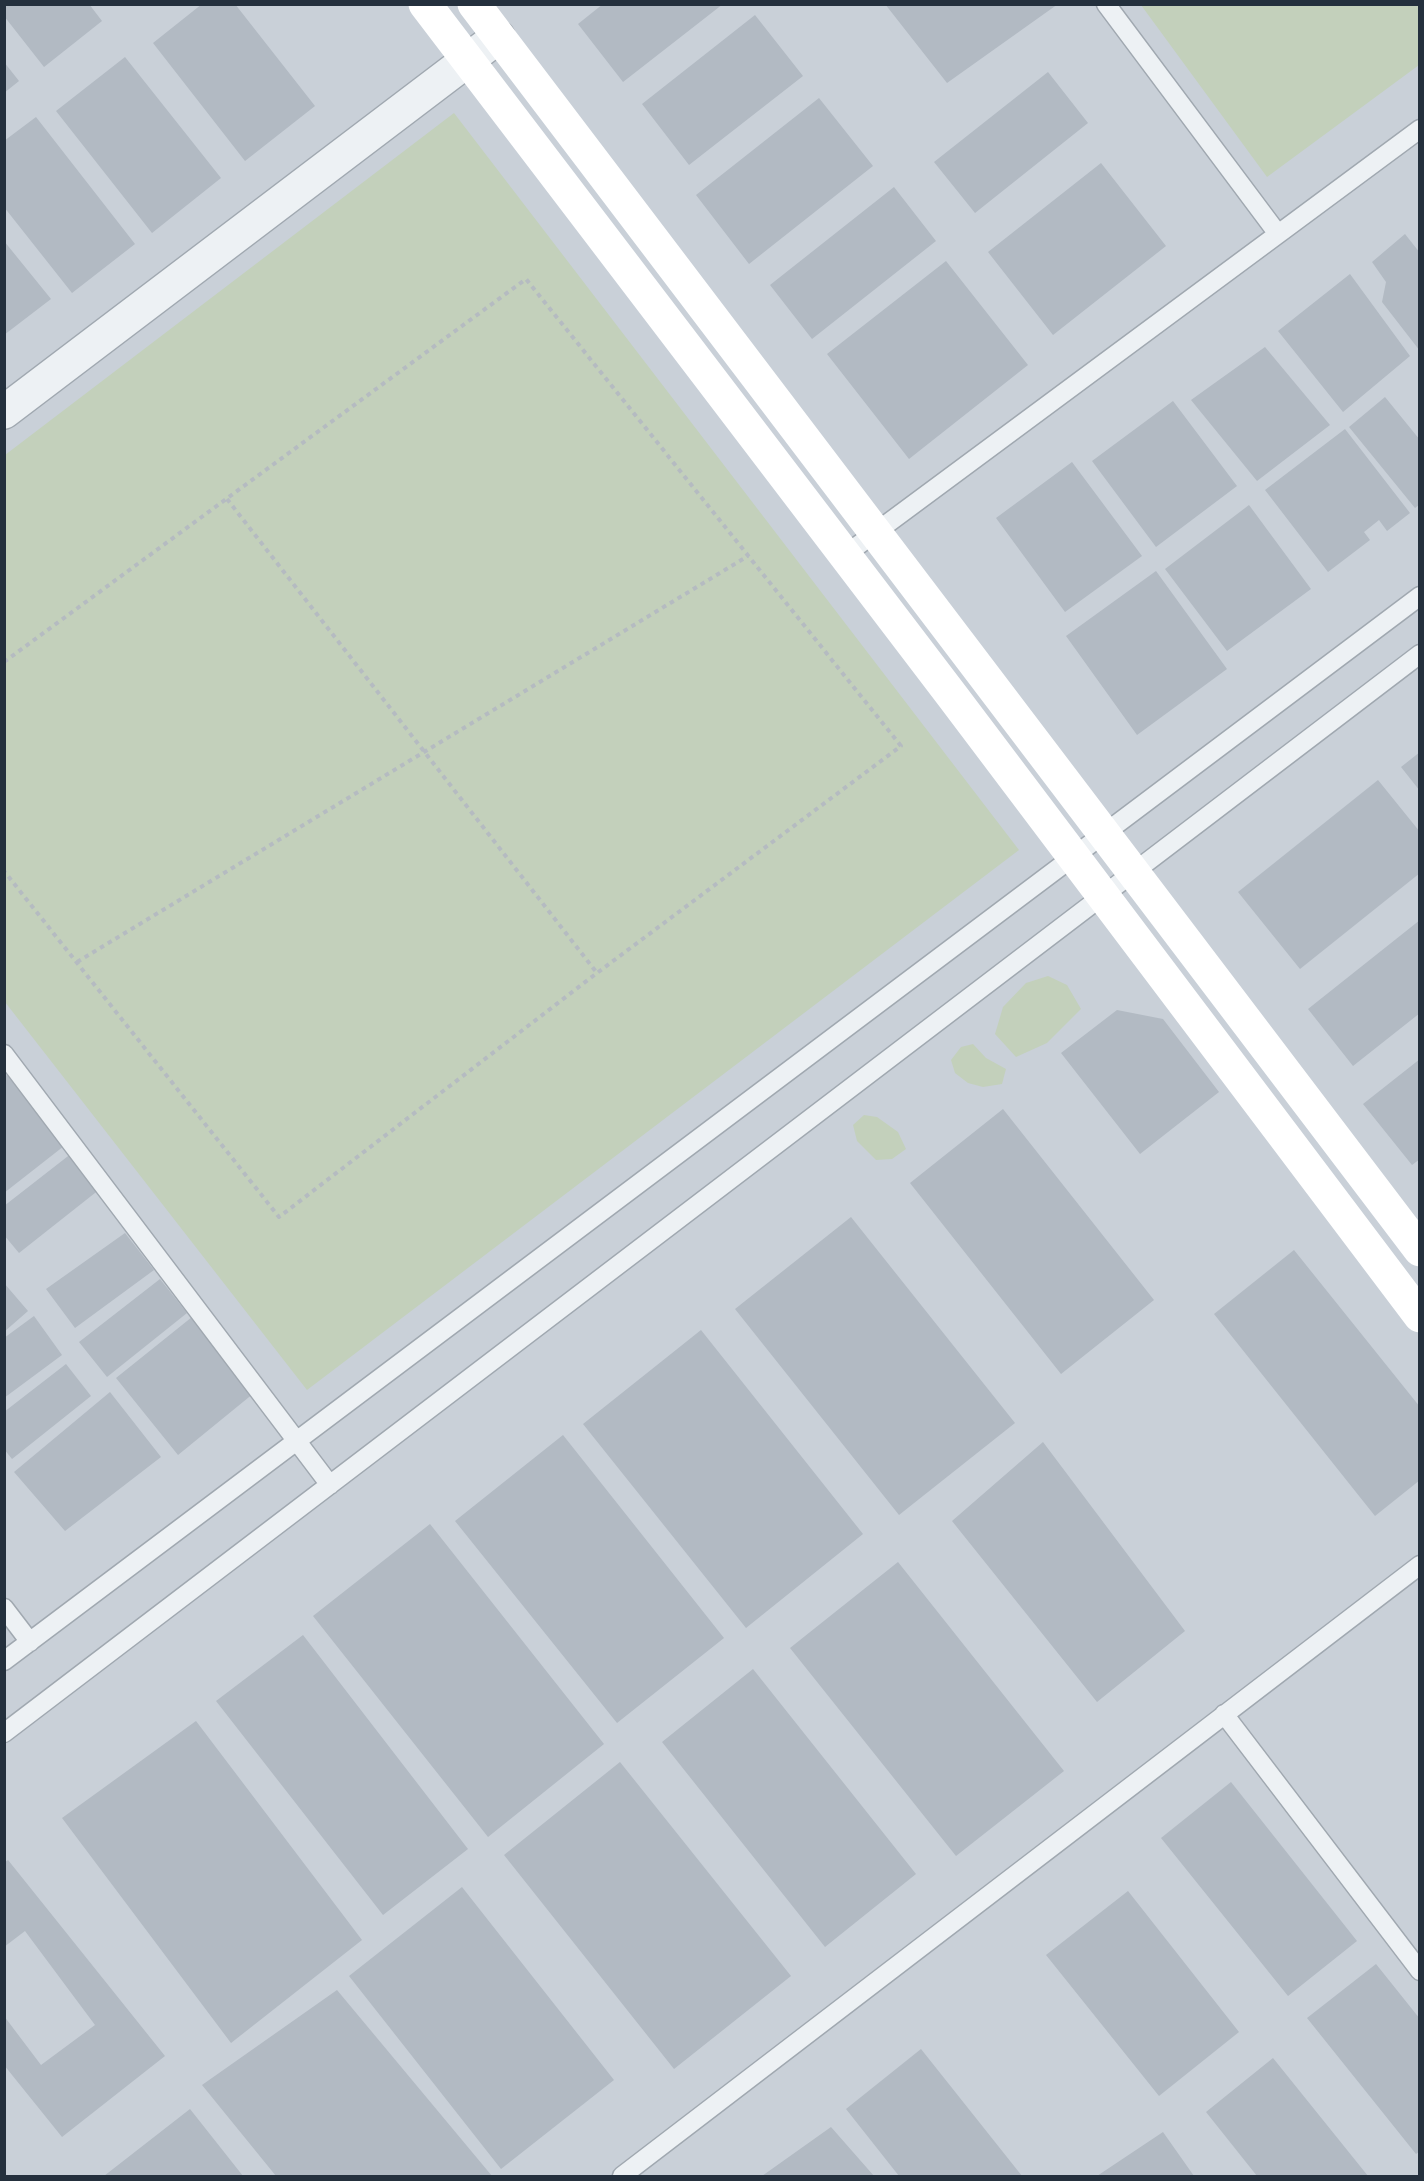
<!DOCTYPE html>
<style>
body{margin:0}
#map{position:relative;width:1424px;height:2181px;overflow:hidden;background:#dbe0e6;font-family:Helvetica,sans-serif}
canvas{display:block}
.frame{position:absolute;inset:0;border:6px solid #24303d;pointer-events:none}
</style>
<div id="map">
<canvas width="1424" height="2181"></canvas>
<div class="frame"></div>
</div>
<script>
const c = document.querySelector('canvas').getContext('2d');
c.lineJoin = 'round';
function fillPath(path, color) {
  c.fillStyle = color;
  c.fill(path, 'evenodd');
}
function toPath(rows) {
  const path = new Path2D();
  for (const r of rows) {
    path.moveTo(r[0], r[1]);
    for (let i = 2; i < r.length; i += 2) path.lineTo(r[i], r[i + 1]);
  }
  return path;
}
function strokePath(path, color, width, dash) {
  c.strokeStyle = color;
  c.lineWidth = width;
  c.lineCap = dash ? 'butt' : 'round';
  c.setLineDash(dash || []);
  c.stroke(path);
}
const built = toPath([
 [5,5,1419,5,1419,2176,5,2176]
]);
const green = toPath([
 [1141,5,1419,5,1419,65,1267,177],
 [454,113,1019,850,307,1390,5,1002,5,455],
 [1048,976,1067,985,1081,1009,1047,1043,1016,1057,995,1034,1003,1007,1026,983],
 [973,1044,986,1058,1006,1069,1002,1084,983,1087,968,1083,955,1073,951,1060,961,1047],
 [864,1115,877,1117,898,1132,906,1149,892,1159,876,1160,857,1141,853,1125]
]);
const building = toPath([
 [4,4,89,4,102,21,44,67,4,16],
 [202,4,235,4,315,106,245,161,153,43],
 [603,4,723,4,623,82,578,24],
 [885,4,1058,4,947,83],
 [755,15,803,76,689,165,642,104],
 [125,57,221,178,152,233,56,111],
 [4,62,19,81,4,93],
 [1048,72,1088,123,975,213,934,162],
 [819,98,873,166,749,264,696,195],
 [36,117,135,244,72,293,4,207,4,141],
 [1101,163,1166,246,1053,335,988,252],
 [894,187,936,241,812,339,770,285],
 [1405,234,1420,253,1420,351,1382,302,1386,282,1372,262],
 [4,241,51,299,4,335],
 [946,261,1028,365,909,459,827,354],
 [1350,274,1410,356,1343,412,1278,331],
 [1265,347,1330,425,1257,481,1191,400],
 [1385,397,1420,440,1420,504,1415,508,1349,427],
 [1173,401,1237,486,1156,547,1092,461],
 [1345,429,1410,513,1387,531,1379,520,1364,532,1370,540,1328,572,1265,490],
 [1072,462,1142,556,1065,612,996,518],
 [1249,505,1311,589,1227,651,1165,569],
 [1156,571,1227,669,1137,735,1066,636],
 [1420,752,1420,791,1401,767],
 [1378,780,1420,832,1420,873,1300,969,1238,892],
 [1420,920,1420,1013,1353,1066,1308,1009],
 [1117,1010,1163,1019,1219,1092,1140,1154,1061,1053],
 [1420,1059,1420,1159,1412,1165,1363,1104],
 [7,1075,64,1146,4,1193,4,1077],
 [1003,1109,1154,1300,1061,1374,910,1183],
 [72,1153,100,1189,19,1253,4,1235,4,1206],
 [851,1217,1015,1423,899,1515,735,1309],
 [125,1233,154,1270,75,1328,46,1289],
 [1294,1250,1420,1407,1420,1480,1375,1516,1214,1314],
 [160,1279,187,1313,107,1377,79,1342],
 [4,1283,28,1311,4,1332],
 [34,1316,62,1355,4,1398,4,1338],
 [192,1317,254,1393,178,1455,116,1378],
 [701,1330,863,1534,746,1628,583,1424],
 [66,1364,91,1396,12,1459,4,1449,4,1412],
 [110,1392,161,1457,65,1531,14,1472],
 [563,1435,724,1638,617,1723,455,1521],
 [1043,1442,1185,1631,1097,1702,952,1521],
 [430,1524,604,1744,488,1837,313,1616],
 [898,1562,1064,1771,956,1856,790,1648],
 [303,1635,468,1849,383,1915,216,1701],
 [753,1669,916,1874,825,1947,662,1742],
 [196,1721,362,1940,231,2043,62,1818],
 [620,1762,791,1976,674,2069,504,1855],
 [1231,1782,1357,1941,1288,1996,1161,1838],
 [8,1860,165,2056,62,2137,4,2065,4,2016,41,2065,95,2025,25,1931,4,1947,4,1863],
 [462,1887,614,2080,501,2169,349,1976],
 [1128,1891,1239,2032,1159,2096,1046,1955],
 [1376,1964,1420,2019,1420,2151,1416,2154,1307,2018],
 [337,1990,492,2176,276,2176,202,2085],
 [921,2049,1022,2176,899,2176,846,2109],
 [1273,2058,1368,2176,1257,2176,1206,2112],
 [190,2109,243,2176,104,2176],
 [831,2127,874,2176,762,2176],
 [1163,2132,1194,2176,1097,2176]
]);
const path = toPath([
 [227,499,597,973],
 [4,662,526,279,901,746,597,973,279,1217,4,871],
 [77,962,748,556]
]);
const lane = toPath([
 [1106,4,1278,234],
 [845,555,1420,129],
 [4,1054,330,1485],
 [4,1608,30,1642],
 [4,1661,1420,596],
 [1224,1714,1420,1971],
 [4,1733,1420,654],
 [622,2176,1420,1565]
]);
const street = toPath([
 [4,412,498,37]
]);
const secondary = toPath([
 [425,4,953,697,1420,1316],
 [474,4,1420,1250]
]);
fillPath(built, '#c9d0d8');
fillPath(green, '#c3d0bb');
fillPath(building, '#b2bac3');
strokePath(lane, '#a0a8b0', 21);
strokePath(street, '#a0a8b0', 36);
strokePath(path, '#b5bbc1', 4, [4.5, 4.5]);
strokePath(lane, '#edf1f4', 18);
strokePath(street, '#edf1f4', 33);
strokePath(secondary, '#fff', 33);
</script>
